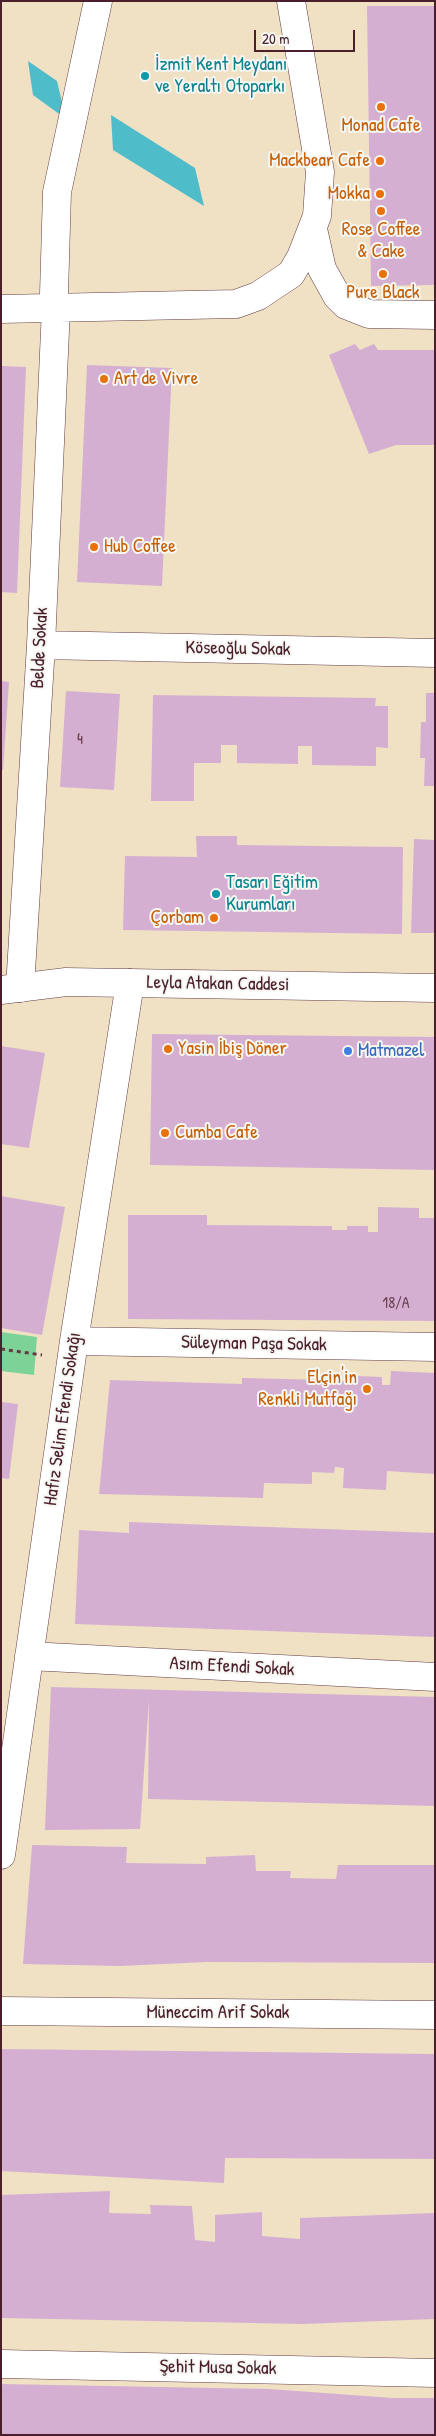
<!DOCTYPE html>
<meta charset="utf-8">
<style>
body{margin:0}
#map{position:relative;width:436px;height:2436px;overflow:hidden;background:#f0e1c5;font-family:"Patrick Hand",sans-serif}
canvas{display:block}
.frame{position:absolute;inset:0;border:2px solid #4a1f2b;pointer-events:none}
.scale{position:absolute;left:254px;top:30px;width:101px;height:22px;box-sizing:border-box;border:2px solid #4a1f2b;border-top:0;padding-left:6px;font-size:15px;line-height:18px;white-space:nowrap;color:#4a1f2b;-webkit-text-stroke:4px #f6f6f2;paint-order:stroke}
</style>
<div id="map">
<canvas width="436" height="2436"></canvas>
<div class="frame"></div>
<div class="scale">20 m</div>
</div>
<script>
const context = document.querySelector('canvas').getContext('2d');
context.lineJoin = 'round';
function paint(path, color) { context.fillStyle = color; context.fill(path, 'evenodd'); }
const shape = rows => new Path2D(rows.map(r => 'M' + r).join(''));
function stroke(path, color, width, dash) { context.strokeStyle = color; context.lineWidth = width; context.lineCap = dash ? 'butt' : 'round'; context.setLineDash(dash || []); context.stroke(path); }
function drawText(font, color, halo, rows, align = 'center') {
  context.font = font + ' "Patrick Hand",sans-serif'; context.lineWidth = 4; context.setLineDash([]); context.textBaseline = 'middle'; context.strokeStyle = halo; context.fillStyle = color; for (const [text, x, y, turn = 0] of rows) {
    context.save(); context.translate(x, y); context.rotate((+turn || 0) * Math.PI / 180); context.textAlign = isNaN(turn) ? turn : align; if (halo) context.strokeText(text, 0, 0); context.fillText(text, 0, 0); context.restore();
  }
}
paint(shape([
 [1,1332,37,1337,34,1375,1,1371]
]), '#7dd397');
paint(shape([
 [28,61,57,81,66,119,33,95],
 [111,115,195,168,204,206,113,150]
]), '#4fbcca');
paint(shape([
 [367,6,435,6,435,285,371,286],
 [355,344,360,350,374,344,378,350,435,350,435,445,396,445,369,454,329,355],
 [87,365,172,368,162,586,77,582],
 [1,366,26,367,17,593,1,592],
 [1,681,9,682,3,770,1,770],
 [66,691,120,694,114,790,60,787],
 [426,693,435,693,435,786,424,786,425,758,420,758,421,722,426,722],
 [153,695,376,698,375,706,388,706,388,748,376,747,376,766,312,765,312,746,298,746,298,764,237,763,237,745,221,745,221,763,194,763,194,801,151,801],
 [196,836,237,836,237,845,403,847,402,934,123,930,125,856,197,857],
 [414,839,435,840,435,933,411,933],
 [152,1034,435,1037,435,1170,150,1165],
 [1,1046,45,1053,29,1148,1,1144],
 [1,1196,65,1207,42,1335,1,1328],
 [378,1207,419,1208,419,1218,435,1218,435,1321,128,1319,128,1215,207,1215,207,1225,332,1226,332,1230,347,1230,347,1226,368,1226,368,1232,378,1232],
 [391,1371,435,1373,435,1474,387,1471,386,1490,343,1488,344,1468,335,1467,334,1473,312,1472,312,1484,264,1483,263,1498,99,1494,110,1380,242,1384,242,1378,328,1380,329,1376,339,1377,339,1381,356,1381,356,1376,382,1377,382,1385,390,1385],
 [1,1402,18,1404,9,1479,1,1478],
 [129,1522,435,1533,435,1637,75,1624,79,1530,129,1533],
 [51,1687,435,1697,435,1806,148,1799,149,1700,140,1829,45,1830],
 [32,1845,127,1847,126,1863,206,1864,206,1857,255,1855,256,1871,291,1871,290,1878,336,1879,338,1865,435,1865,435,1963,207,1962,120,1966,23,1964],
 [1,2049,435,2054,435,2159,225,2158,224,2183,1,2171],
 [110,2191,109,2213,151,2214,150,2205,192,2206,195,2240,215,2242,215,2215,262,2212,262,2236,300,2239,300,2218,435,2213,435,2319,302,2324,1,2318,1,2195],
 [1,2384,269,2389,393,2398,435,2398,435,2435,1,2435]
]), '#d5afd1');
const street = shape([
 [313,229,322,269,337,296,346,305,369,314,435,315],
 [1,309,236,304,258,296,291,274,301,257,317,216,320,172,291,1],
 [41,645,435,653],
 [20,988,41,645,56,308,54,294,57,192,98,1],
 [74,1341,435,1347],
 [29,1656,435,1677],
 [1,1855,74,1341,130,983],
 [1,2011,435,2015],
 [1,2364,435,2373]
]);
const primary = shape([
 [1,990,66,982,435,988]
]);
stroke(street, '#633c42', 29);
stroke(primary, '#633c42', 29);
stroke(shape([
 [1,1349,42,1355]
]), '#633c42', 3, [4, 4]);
stroke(street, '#fff', 28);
stroke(primary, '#fff', 28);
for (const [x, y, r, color] of [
 [145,76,5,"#0f9aa8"],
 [381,107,5,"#e8710a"],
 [380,161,5,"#e8710a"],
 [380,194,5,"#e8710a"],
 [381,211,5,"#e8710a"],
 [383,274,5,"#e8710a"],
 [104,379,5,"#e8710a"],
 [94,547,5,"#e8710a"],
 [216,894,5,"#0f9aa8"],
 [214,918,5,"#e8710a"],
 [168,1049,5,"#e8710a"],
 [348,1051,5,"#3f7fe0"],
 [165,1133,5,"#e8710a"],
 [367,1389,5,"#e8710a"]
]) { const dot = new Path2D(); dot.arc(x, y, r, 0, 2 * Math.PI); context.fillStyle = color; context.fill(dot); stroke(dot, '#f6f6f2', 2); }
drawText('16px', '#6d4354', null, [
 ["4",80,740],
 ["18/A",396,1304]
]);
drawText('19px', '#0d838f', '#f6f6f2', [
 ["İzmit Kent Meydanı",155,65],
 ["ve Yeraltı Otoparkı",155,87],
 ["Tasarı Eğitim",226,883],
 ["Kurumları",226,905]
], 'left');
drawText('19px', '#c56008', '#f6f6f2', [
 ["Monad Cafe",381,126,"center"],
 ["Mackbear Cafe",370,161],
 ["Mokka",370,194],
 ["Rose Coffee",381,230,"center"],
 ["& Cake",381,252,"center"],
 ["Pure Black",383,293,"center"],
 ["Art de Vivre",114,379,"left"],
 ["Hub Coffee",104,547,"left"],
 ["Çorbam",204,918],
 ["Yasin İbiş Döner",178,1049,"left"],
 ["Cumba Cafe",175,1133,"left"],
 ["Elçin'in",357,1378],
 ["Renkli Mutfağı",357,1400]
], 'right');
drawText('19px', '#4a1f2b', '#f6f6f2', [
 ["Belde Sokak",40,648,-87],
 ["Köseoğlu Sokak",238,649,1],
 ["Leyla Atakan Caddesi",218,984,1],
 ["Süleyman Paşa Sokak",254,1344,1],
 ["Hafız Selim Efendi Sokağı",63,1419,-82],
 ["Asım Efendi Sokak",232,1667,3],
 ["Müneccim Arif Sokak",218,2013],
 ["Şehit Musa Sokak",218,2368,1]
]);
drawText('19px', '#366cbe', '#f6f6f2', [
 ["Matmazel",358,1051]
], 'left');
</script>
